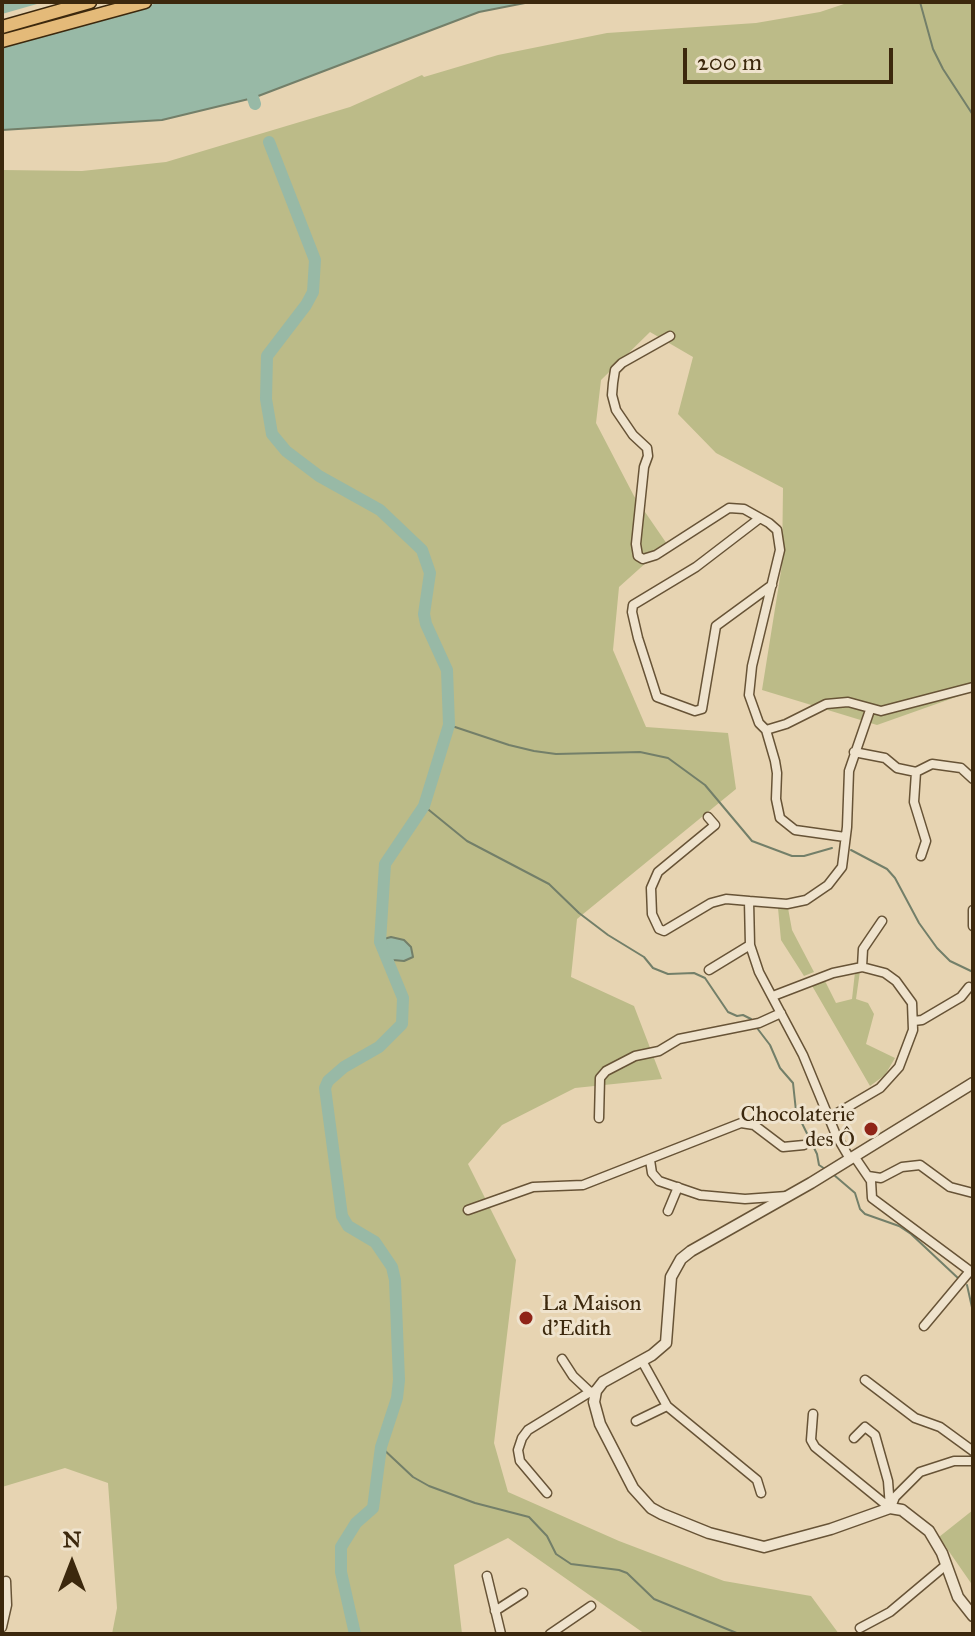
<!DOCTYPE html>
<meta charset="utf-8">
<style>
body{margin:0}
#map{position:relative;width:975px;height:1636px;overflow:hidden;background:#e7d4b2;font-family:"IM FELL Great Primer",serif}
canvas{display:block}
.frame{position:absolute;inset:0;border:4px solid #3c280d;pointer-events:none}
.north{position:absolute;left:32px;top:1524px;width:80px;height:80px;-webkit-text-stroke:6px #efe3cd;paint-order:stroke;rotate:0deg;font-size:22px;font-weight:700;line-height:32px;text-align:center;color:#3c280d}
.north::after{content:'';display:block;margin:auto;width:28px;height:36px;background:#3c280d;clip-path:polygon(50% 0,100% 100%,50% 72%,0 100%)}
.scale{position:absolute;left:683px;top:48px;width:210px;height:36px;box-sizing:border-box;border:4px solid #3c280d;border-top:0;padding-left:10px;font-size:24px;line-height:28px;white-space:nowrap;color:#3c280d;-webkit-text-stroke:6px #efe3cd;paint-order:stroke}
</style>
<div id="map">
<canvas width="975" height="1636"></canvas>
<div class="frame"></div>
<div class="north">N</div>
<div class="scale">200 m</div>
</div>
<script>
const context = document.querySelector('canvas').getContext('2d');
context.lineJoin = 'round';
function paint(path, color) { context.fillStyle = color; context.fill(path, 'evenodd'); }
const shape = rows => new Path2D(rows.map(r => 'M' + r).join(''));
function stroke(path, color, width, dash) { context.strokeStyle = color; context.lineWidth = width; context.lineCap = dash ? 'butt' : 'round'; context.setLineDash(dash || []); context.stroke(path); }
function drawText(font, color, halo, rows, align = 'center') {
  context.font = font + ' "IM FELL Great Primer",serif'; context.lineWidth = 6; context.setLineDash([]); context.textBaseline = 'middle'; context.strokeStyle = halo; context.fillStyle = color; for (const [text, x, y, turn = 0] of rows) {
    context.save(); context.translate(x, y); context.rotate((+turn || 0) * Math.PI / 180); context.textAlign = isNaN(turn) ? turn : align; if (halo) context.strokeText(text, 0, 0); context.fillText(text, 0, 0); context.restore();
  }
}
paint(shape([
 [850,2,973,2,973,691,877,725,762,690,782,565,783,488,716,453,678,414,693,357,650,332,601,380,596,423,634,496,667,544,619,587,613,650,646,727,728,733,736,789,577,919,571,977,634,1006,662,1079,575,1088,502,1125,468,1164,516,1260,494,1443,508,1492,619,1541,724,1581,811,1596,839,1634,645,1634,508,1538,454,1565,462,1634,112,1634,117,1608,108,1483,65,1468,2,1487,2,170,82,171,166,162,350,107,422,75,424,77,498,55,607,33,756,23,820,12],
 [778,908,788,908,792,930,814,972,804,976,781,940],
 [860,971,856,999,868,1003,874,1014,866,1044,895,1058,885,1075,870,1086,811,984,824,979,836,1003,852,999,855,972],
 [973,1510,973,1586,939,1537]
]), '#bcbb88');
const water = shape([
 [2,2,530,2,479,12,253,98,162,120,2,130,2,2],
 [391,937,404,940,411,947,413,957,404,961,393,960,379,951,376,941,391,937]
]);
paint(water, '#98b9a6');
stroke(water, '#737f69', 2);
paint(shape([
 [44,2,161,2,2,47,2,14]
]), '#e7d4b2');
stroke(shape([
 [920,2,933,49,943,69,973,115],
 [449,725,509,745,534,751,556,754,640,752,668,758,705,785,752,841,792,856,804,856,832,848],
 [424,806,467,841,549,884,579,913,608,935,644,957,653,968,668,974,694,973,705,978,728,1012,737,1016,743,1015,751,1019],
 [851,850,887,869,895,878,919,923,937,948,950,961,973,972],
 [757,1028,770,1045,780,1068,793,1083,796,1111,817,1154,819,1165,825,1169],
 [834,1175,855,1193,860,1209,865,1214,899,1226,911,1234,959,1279],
 [967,1285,973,1312],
 [381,1447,413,1477,429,1486,475,1503,529,1517,547,1536,556,1554,571,1564,619,1570,627,1573,654,1599,739,1634]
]), '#737f69', 2);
stroke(shape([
 [253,98,255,104],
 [269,142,315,260,313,292,306,305,267,356,266,399,272,434,286,451,319,476,380,510,422,550,430,573,424,614,426,624,447,670,449,725,424,806,385,864,380,942,403,998,402,1024,379,1047,344,1067,328,1081,325,1088,342,1216,348,1226,375,1242,392,1267,395,1280,399,1380,397,1398,381,1447,373,1508,356,1523,341,1547,341,1572,355,1634]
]), '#98b9a6', 12);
const minor = shape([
 [670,336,622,363,615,370,613,383,612,395,616,410,633,435,647,448,648,456,644,467,636,544,638,556,643,559,656,555,729,508,744,509,769,523,777,530,780,550,752,666,749,695,759,723,766,730,775,761,777,773,776,799,780,818,795,830,845,837],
 [760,518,696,567,633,605,632,612,638,638,657,697,695,711,702,709,716,626,772,585],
 [766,730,786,724,826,704,848,702,881,711,973,687],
 [854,752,885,758,897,768,916,772,932,764,961,768,973,779],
 [916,772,914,802,926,841,921,856],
 [708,817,715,825,658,872,651,888,652,914,659,929,664,931,711,903,726,899,749,901],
 [973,910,973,926],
 [862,967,863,949,882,921],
 [709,970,750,945],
 [773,996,833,973,862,967,885,973,896,981,912,1003,913,1030,899,1067,880,1088,829,1118],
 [914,1021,922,1020,961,997,969,987],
 [599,1118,600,1078,606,1071,635,1056,659,1051,679,1039,759,1023,781,1013],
 [854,1156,871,1181,872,1198,970,1271,924,1326],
 [850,1159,836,1135,803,1055,759,972,750,945,749,901,787,904,806,900,828,885,842,867,847,827,849,771,870,710],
 [650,1160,652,1173,659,1181,700,1195,745,1199,787,1196],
 [868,1176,881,1178,902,1167,920,1165,950,1187,973,1193],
 [468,1210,533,1187,583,1185,741,1123,754,1125,783,1147,804,1145],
 [668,1211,678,1187],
 [562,1359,573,1376,590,1392],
 [642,1361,667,1406,757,1480,761,1493],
 [865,1380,915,1418,940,1427,973,1451],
 [813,1414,811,1440,815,1447,890,1508],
 [636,1421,667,1406],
 [854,1438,865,1427,875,1435,888,1481,890,1508],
 [547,1493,520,1461,518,1450,522,1438,528,1430,590,1392,596,1391],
 [891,1507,895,1497,920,1472,954,1461,973,1461],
 [487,1576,501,1634],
 [495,1611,523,1593],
 [2,1627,7,1605,6,1581],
 [860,1628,890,1612,946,1565],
 [550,1634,591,1606]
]);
const tertiary = shape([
 [973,1083,811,1183,691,1251,681,1259,671,1277,666,1343,652,1355,603,1382,596,1391,594,1402,600,1424,633,1488,651,1508,662,1514,709,1533,764,1547,831,1529,890,1508,902,1510,929,1531,942,1553,958,1597,973,1616]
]);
const primary = shape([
 [2,27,90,2],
 [2,41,145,2]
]);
stroke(minor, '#675336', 11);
stroke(tertiary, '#675336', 13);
stroke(primary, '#3c280d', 15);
stroke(minor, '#efe3cd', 8);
stroke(tertiary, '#efe3cd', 10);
stroke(primary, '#e4ba79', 12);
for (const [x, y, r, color] of [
 [871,1129,8,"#8f2418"],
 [526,1318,8,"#8f2418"]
]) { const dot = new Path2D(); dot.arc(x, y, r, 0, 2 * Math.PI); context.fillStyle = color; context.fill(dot); stroke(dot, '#efe3cd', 3); }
drawText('22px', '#3c280d', '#efe3cd', [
 ["Chocolaterie",855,1116],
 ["des Ô",855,1141],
 ["La Maison",542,1305,"left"],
 ["d'Edith",542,1330,"left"]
], 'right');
</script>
